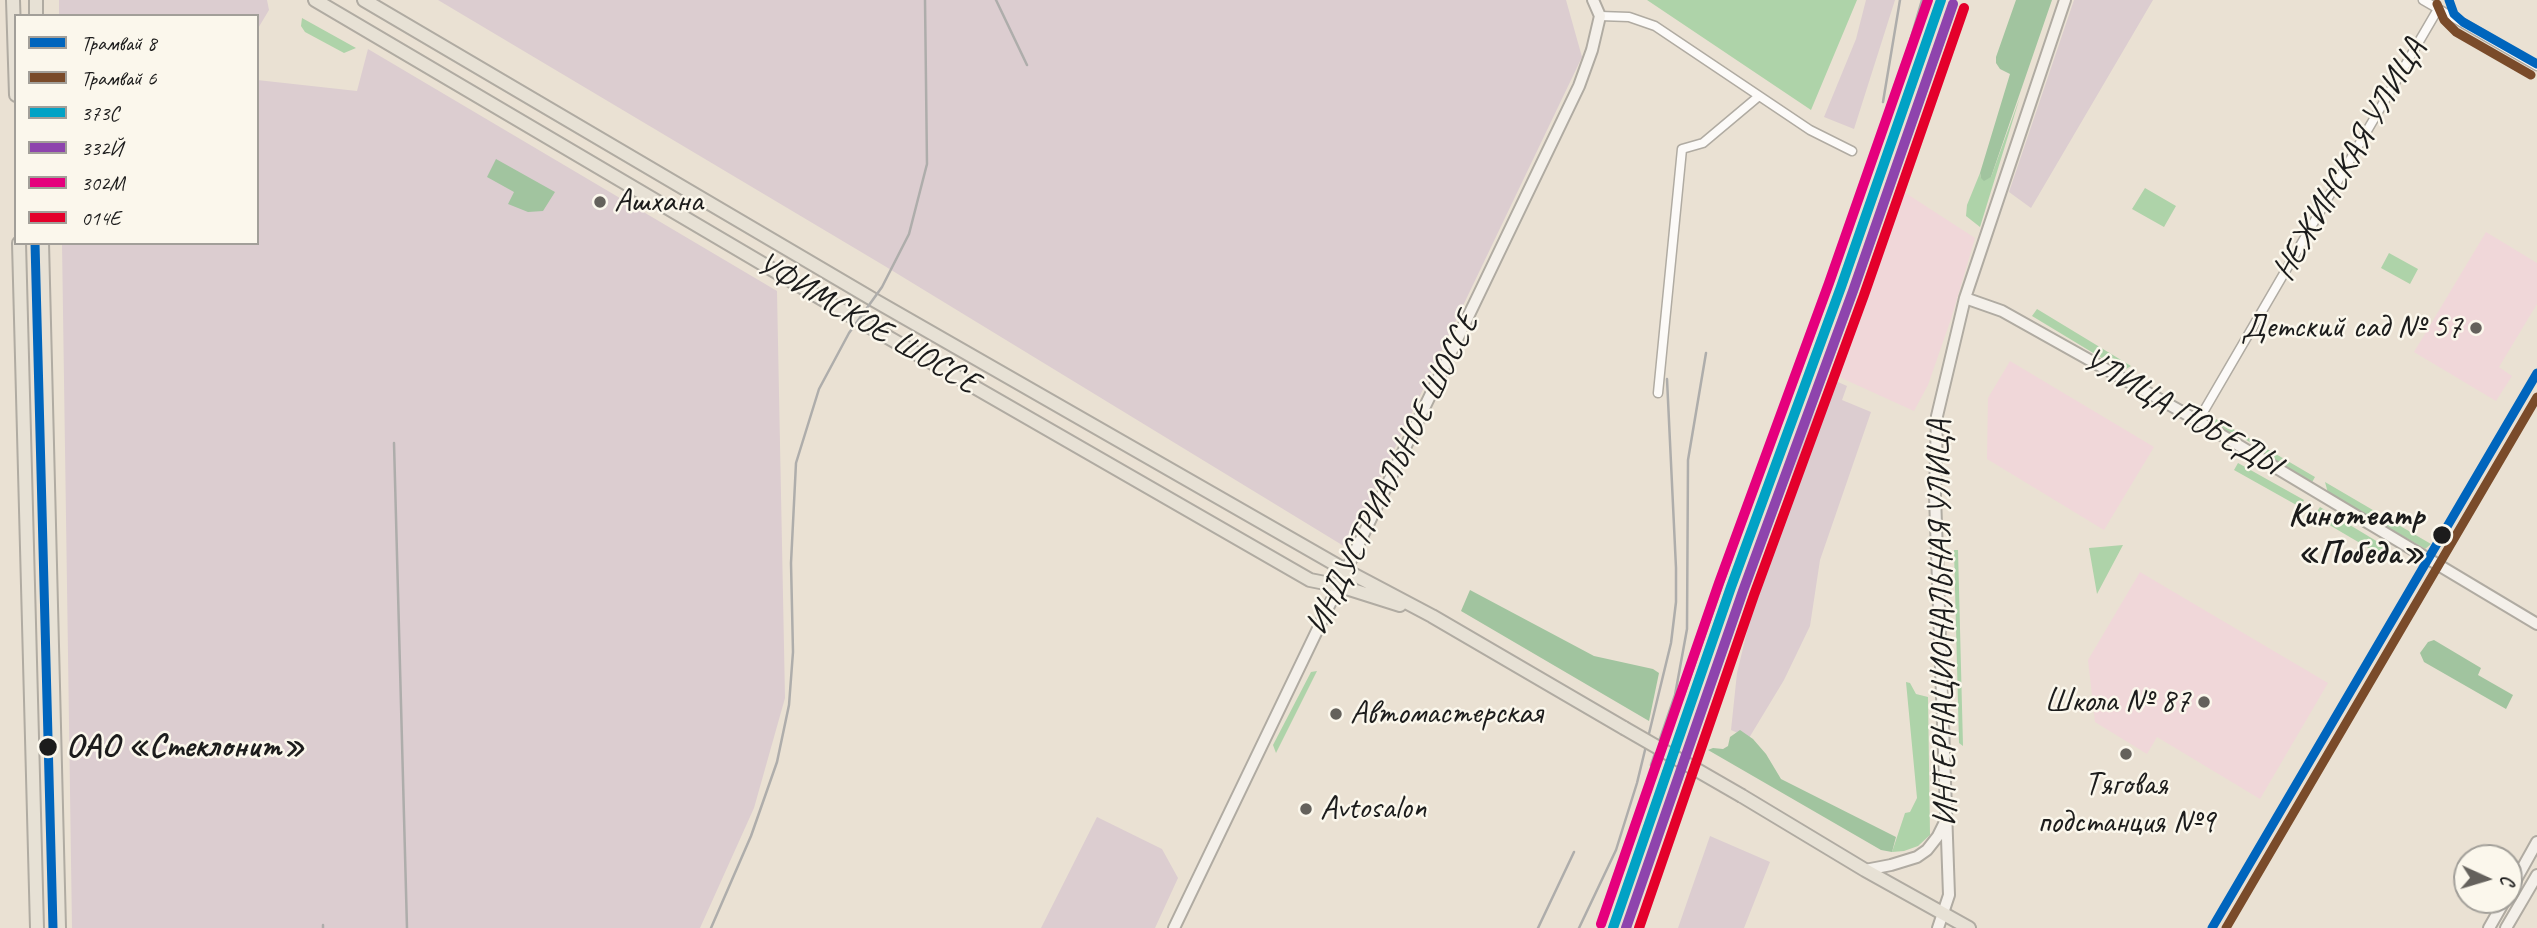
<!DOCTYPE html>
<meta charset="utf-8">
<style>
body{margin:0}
#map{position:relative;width:2537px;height:928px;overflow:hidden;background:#eae1d3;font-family:Caveat,sans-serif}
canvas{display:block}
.legend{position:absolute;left:14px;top:14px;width:245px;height:231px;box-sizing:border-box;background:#fbf7ec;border:2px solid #a29f99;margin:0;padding:9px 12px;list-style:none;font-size:21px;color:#1c1c1c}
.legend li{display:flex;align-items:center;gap:14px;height:35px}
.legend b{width:35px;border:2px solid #a29f99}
.north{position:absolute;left:2453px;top:844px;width:70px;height:70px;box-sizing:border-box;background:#fbf7ec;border:2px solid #a29f99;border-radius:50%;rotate:94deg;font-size:19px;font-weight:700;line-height:28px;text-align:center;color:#1c1c1c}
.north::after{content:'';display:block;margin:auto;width:24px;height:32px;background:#64615c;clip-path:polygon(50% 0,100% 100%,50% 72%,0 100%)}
</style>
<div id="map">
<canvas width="2537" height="928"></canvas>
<ul class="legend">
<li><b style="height:9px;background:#0065bd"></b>Трамвай 8</li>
<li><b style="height:9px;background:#7a4b2a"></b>Трамвай 6</li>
<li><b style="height:9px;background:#01a2c5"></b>373C</li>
<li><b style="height:9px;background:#8e44ad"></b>332Й</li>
<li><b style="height:9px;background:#e5007d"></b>302М</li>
<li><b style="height:9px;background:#e4002b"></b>014Е</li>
</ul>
<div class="north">С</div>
</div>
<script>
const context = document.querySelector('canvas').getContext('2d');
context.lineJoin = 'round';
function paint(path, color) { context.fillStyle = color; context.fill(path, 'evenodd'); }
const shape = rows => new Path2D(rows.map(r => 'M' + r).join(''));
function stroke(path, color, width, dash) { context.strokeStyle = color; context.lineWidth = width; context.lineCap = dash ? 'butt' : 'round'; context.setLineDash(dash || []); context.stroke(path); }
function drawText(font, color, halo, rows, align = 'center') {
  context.font = font + ' Caveat,sans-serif'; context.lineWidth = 5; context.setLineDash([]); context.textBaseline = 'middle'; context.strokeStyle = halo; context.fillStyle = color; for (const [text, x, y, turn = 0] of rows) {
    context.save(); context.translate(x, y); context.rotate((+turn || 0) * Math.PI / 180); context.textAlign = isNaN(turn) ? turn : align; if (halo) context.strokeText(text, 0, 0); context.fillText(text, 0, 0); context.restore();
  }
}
paint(shape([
 [1904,192,1975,238,1951,319,1928,385,1914,411,1837,376],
 [2486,232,2537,263,2537,304,2499,367,2512,376,2496,401,2414,352],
 [2010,361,2154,447,2104,530,1987,459,1988,398],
 [2140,572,2328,683,2260,799,2157,737,2147,754,2095,722,2088,660]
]), '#f0d7d9');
paint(shape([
 [59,0,267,0,269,10,257,30,257,16,59,16],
 [438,0,1566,0,1582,57,1347,548,883,265],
 [1866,0,1895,0,1854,129,1824,117,1856,39],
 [2074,0,2153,0,2031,208,2009,192],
 [368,49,777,291,785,698,754,808,700,928,72,928,62,243,257,243,257,80,357,91],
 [1831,379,1847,386,1842,400,1871,412,1820,560,1810,626,1784,680,1749,738,1731,730,1737,673,1756,594,1804,435],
 [1097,817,1162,849,1178,878,1155,928,1041,928],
 [1710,836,1770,862,1744,928,1678,928]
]), '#dccdd0');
paint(shape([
 [1647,0,1857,0,1811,110],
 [302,18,356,48,344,53,305,32,301,26],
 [2020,97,1980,227,1966,216,1967,205,1980,173,1981,178,1991,177],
 [2145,188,2176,206,2164,227,2132,209],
 [2389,253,2418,269,2410,284,2381,268],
 [2037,309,2131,366,2123,371,2032,316],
 [2216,419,2315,477,2311,484,2264,456,2262,449,2232,432,2224,433,2212,426],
 [2238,463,2304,500,2300,507,2234,470],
 [2325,482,2431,544,2425,549,2422,547,2328,493],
 [2320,507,2383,545,2384,551,2397,558,2394,563,2314,516],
 [2123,545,2097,594,2089,548],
 [1954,550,1958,550,1963,746,1959,743],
 [1317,671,1276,753,1273,745,1311,672],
 [1906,682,1910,683,1916,694,1928,697,1930,835,1918,846,1904,851,1892,852,1905,813,1910,812,1917,798]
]), '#aed3a9');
paint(shape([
 [2016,0,2052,0,1991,177,1984,181,1981,178,1980,173,2010,74,2000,69,1996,63,1996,57],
 [496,159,555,192,543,211,528,212,508,204,514,192,487,177],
 [1470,590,1594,656,1653,669,1659,673,1649,721,1461,611],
 [2434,640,2481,668,2478,675,2513,695,2506,709,2424,662,2420,653,2428,642],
 [1740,730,1753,739,1766,754,1781,779,1896,837,1892,852,1881,850,1708,750,1713,748,1723,749,1728,746,1730,737]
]), '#a1c49f');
const street = shape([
 [2423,0,2537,66],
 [1600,16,1629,17,1655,26,1810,130,1852,151],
 [1658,393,1682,149,1703,143,1759,96],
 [2198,421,2438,9]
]);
const secondary = shape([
 [1965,298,2002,311,2193,418,2537,624],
 [1865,870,1891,865,1917,857,1927,850,1938,836,1944,824],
 [2509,892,2537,842],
 [1174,928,1579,86,1592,50,1600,16,1593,0],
 [1938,928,1949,895,1935,496,1937,416,1965,298,2065,0],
 [2489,928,2505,900],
 [2506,928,2537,875]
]);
const primary = shape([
 [13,0,16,95],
 [36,0,36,16],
 [315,0,858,320,1310,580,1340,586,1400,605],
 [364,0,874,300,1347,571,1432,616,1624,728],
 [19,243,37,928],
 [42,243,59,928],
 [1742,796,1865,870,1969,928]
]);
stroke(street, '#b0aba2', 11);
stroke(secondary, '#b0aba2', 14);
stroke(primary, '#b0aba2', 16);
stroke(street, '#fcfaf8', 8);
stroke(secondary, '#f4f0ea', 10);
stroke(primary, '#e7e1d5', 12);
stroke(shape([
 [996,0,1027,65],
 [1883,102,1900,0],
 [394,443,407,928],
 [1684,695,1900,75,1922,0],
 [1651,765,1675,695,1687,629,1688,460,1706,353],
 [323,925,323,928],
 [711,928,751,836,777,762,789,705,793,652,791,563,796,463,819,389,849,333,882,287,909,234,927,164,925,0],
 [1538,928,1574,852],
 [1579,928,1616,850,1637,783,1671,643,1676,602,1676,568,1667,379]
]), '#aeadab', 2.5);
const primaryBridge = shape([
 [1624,728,1742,796]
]);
stroke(primaryBridge, '#b0aba2', 16, []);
stroke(primaryBridge, '#e7e1d5', 12);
stroke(shape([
 [1613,928,1731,587,1841,287,1941,0]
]), '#01a2c5', 10);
stroke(shape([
 [1626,928,1743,591,1853,291,1953,4]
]), '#8e44ad', 10);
stroke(shape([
 [1601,924,1719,583,1829,283,1928,0]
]), '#e5007d', 10);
stroke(shape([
 [1639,928,1754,595,1864,295,1964,8]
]), '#e4002b', 10);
stroke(shape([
 [2449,0,2454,14,2463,22,2537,64],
 [35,243,53,928],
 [2212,928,2537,373]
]), '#0065bd', 9);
stroke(shape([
 [2437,4,2444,20,2456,32,2531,75],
 [2226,928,2537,397]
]), '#7a4b2a', 9);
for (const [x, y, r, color] of [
 [600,202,7,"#64615c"],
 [2476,328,7,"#64615c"],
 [2442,535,10,"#1c1c1c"],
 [2204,702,7,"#64615c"],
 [1336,714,7,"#64615c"],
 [48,747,10,"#1c1c1c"],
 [2126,754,7,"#64615c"],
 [1306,809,7,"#64615c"]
]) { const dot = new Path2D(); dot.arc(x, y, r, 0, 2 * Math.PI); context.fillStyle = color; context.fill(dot); stroke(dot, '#fbf7ec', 2.5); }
drawText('33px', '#1c1c1c', '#fbf7ec', [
 ["НЕЖИНСКАЯ УЛИЦА",2350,160,-60],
 ["УФИМСКОЕ ШОССЕ",867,324,30],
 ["УЛИЦА ПОБЕДЫ",2181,413,30],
 ["ИНДУСТРИАЛЬНОЕ ШОССЕ",1393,474,-64],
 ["ИНТЕРНАЦИОНАЛЬНАЯ УЛИЦА",1943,623,-91]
]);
drawText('33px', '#1c1c1c', '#fbf7ec', [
 ["Ашхана",614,202],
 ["Детский сад № 57",2462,328,"right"],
 ["Школа № 87",2190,702,"right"],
 ["Автомастерская",1350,714],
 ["Тяговая",2126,785,"center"],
 ["подстанция №9",2126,823,"center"],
 ["Avtosalon",1320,809]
], 'left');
drawText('bold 33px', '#1c1c1c', '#fbf7ec', [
 ["Кинотеатр",2424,516],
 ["«Победа»",2424,554],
 ["ОАО «Стеклонит»",66,747,"left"]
], 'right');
</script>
